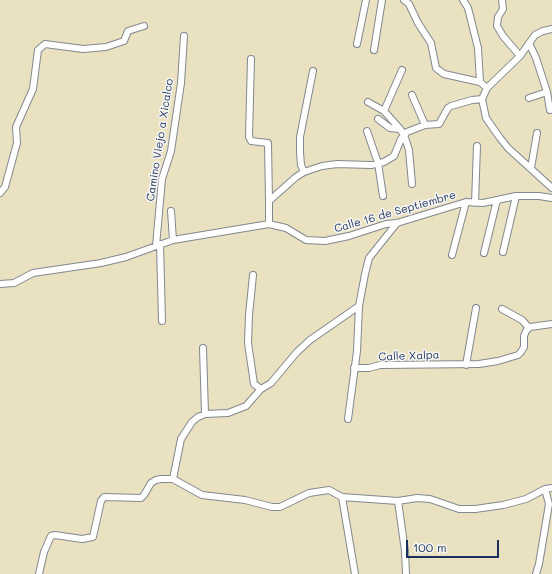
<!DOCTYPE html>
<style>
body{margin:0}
#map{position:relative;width:552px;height:574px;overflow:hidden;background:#eae1c0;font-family:Mali,sans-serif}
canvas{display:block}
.scale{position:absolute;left:406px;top:540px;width:93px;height:18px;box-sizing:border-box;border:2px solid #1b2f5e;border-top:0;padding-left:5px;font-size:12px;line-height:14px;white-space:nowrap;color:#1b2f5e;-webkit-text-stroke:3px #f6f6f2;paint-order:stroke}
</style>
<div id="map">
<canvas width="552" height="574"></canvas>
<div class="scale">100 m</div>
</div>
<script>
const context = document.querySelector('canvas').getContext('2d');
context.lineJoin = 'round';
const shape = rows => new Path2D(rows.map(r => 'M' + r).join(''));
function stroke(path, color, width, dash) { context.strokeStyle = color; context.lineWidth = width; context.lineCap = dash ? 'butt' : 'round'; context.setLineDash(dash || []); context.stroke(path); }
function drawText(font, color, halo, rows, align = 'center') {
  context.font = font + ' Mali,sans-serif'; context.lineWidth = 3; context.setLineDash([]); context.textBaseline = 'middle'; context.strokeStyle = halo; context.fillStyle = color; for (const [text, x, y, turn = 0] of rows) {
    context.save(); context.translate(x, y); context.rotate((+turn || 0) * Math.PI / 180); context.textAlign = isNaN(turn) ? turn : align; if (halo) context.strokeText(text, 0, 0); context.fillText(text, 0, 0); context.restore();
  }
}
const street = shape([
 [404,0,409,4,418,23,431,43,436,68,444,74,480,82,487,88],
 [463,0,468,8,478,48,480,82],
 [502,0,503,9,498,17,497,26,503,36,520,56],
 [552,29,543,31,535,35,520,56,487,88,482,99,486,118,500,138,508,148,552,188],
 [529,43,536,58,547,92,529,98],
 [357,44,366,0],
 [374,50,382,0],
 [251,59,249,137,251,141,268,143,269,201],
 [547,92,550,110],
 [412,95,425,125],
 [368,102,384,111,402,70],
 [384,111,400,129],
 [378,119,390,128,400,129,404,135,409,150,412,184],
 [367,131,378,163,383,196],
 [531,168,537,133],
 [304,172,301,165,300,152,300,137,313,71],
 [0,193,5,187,17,143,16,127,33,89,38,50,45,44,83,49,106,47,124,41,128,31,144,26],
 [475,203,477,146],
 [171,211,173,240],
 [269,224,269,201,296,177,304,172,322,166,337,164,371,165,384,162,394,156,401,139,407,132,425,125,439,124,448,108,451,106,472,100,482,99],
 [160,244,162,321],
 [156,246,162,179,171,151,181,83,184,36],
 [503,252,516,196],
 [484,253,497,200],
 [452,255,466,202],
 [253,275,249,315,248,343,254,384,261,389],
 [0,284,14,283,33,273,101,263,126,257,173,240,269,224,286,228,306,240,325,241,349,236,386,224,397,223,466,202,483,203,516,196,539,196,552,198],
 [502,309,522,320,529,328],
 [203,348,205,414],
 [466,365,476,308],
 [354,368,369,368,380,365,479,364,498,361,518,355,521,352,524,347,524,336,526,331,530,327,552,324],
 [348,419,357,351,359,306,365,274,369,258,397,223],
 [173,479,181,439,192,422,198,417,205,414,228,413,246,406,261,389,271,383,297,352,310,340,359,306],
 [342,497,355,574],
 [398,501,405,551,406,574],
 [39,574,44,552,51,536,55,535,82,539,93,537,101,501,104,497,141,498,144,495,151,483,156,480,161,479,173,479,202,495,245,500,272,507,280,507,309,493,329,490,342,497,398,501,417,498,430,499,459,509,475,509,503,505,526,499,545,489,552,488],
 [536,574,539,564,549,504,545,489]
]);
stroke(street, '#82888f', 8);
stroke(street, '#fff', 6);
drawText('11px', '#1b2f5e', '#f6f6f2', [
 ["Camino Viejo a Xicalco",160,140,-81],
 ["Calle 16 de Septiembre",395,212,-16],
 ["Calle Xalpa",409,356,-2]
]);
</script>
